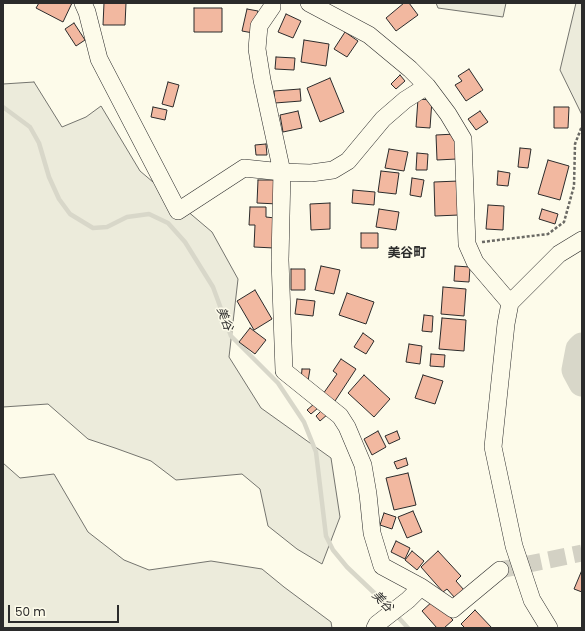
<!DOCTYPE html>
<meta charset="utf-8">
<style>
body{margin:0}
#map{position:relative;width:585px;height:631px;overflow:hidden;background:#fdfbea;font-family:Poppins,sans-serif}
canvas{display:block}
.frame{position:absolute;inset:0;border:4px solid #2b2b2b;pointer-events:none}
.scale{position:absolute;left:8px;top:605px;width:111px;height:18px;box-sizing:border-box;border:2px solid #2b2b2b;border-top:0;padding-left:5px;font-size:12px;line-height:14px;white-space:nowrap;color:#2b2b2b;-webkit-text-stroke:3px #fdfbea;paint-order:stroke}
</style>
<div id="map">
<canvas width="585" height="631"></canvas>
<div class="frame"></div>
<div class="scale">50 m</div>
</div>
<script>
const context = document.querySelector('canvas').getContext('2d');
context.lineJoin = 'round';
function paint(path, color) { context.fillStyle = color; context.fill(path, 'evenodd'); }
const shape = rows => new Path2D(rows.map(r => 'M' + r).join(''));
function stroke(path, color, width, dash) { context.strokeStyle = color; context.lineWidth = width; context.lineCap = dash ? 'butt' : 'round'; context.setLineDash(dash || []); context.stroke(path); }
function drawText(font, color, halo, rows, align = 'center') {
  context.font = font + ' Poppins,"Noto Sans JP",sans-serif'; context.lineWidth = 3; context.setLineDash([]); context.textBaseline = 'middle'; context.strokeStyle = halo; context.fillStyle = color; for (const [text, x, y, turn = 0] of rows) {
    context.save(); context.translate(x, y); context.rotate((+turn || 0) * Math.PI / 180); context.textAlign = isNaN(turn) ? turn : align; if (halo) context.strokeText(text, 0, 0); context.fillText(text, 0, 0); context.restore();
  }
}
const green = shape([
 [436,3,506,3,503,17,438,8,436,3],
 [576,3,582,3,582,115,560,70,576,3],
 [34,82,62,127,86,117,101,106,140,171,212,232,238,279,229,357,261,408,331,458,340,517,322,564,297,549,268,526,260,489,242,474,176,480,151,461,115,448,88,439,48,404,3,407,3,84,34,82],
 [3,463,20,478,54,474,88,532,124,560,149,570,211,561,262,569,284,587,331,622,332,628,3,628,3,463]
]);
paint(green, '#ecebdb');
stroke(green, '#74746e', 1);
stroke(shape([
 [3,107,30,127,39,143,49,177,59,199,70,214,93,228,107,227,127,217,149,214,168,223,185,242,213,287,231,336,278,383,304,422,316,452,326,536,333,550,347,567,388,606,408,628]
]), '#d8d7c9', 4.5);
stroke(shape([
 [582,346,579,349,575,370,582,383]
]), '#d8d7c9', 27);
const building = shape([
 [39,3,72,3,63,22,36,8,39,3],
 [104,3,126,3,125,25,103,25,104,3],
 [404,3,409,3,418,15,396,31,386,18,404,3],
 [194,8,222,8,222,32,194,32,194,8],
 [247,9,258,11,253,33,242,31,247,9],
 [286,14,301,21,293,38,278,32,286,14],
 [74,23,85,40,76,46,65,29,74,23],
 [345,32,358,41,347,57,334,49,345,32],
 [304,40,329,44,326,66,301,62,304,40],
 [276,57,295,58,294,70,275,69,276,57],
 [469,69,483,90,466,101,455,85,462,81,458,76,469,69],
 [400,75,405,81,396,89,391,84,400,75],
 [330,78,344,112,320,122,307,88,330,78],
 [168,82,179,85,173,107,162,104,168,82],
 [300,89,301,101,275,103,274,91,300,89],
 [418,99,432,100,430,128,416,127,418,99],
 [153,107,167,110,165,120,151,117,153,107],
 [554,107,569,107,568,128,554,128,554,107],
 [298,111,302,128,283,132,280,115,298,111],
 [480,111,488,122,476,130,468,119,480,111],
 [456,134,457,159,437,160,436,135,456,134],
 [266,144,267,155,256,155,255,145,266,144],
 [520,148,531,149,528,168,518,167,520,148],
 [389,149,408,152,404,171,385,168,389,149],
 [417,153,428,154,427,170,416,170,417,153],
 [548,160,569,166,560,200,538,194,548,160],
 [381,171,399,173,396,194,378,192,381,171],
 [498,171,510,173,508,186,497,185,498,171],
 [412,178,424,180,421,197,410,195,412,178],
 [258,180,279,180,278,204,257,203,258,180],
 [459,181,459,215,435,216,434,182,459,181],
 [353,190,375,192,374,205,352,203,353,190],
 [330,203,330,229,311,230,310,204,330,203],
 [488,205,504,206,503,230,486,229,488,205],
 [250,207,266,207,266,217,275,218,274,248,254,247,255,225,249,225,250,207],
 [379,209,399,212,396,230,376,227,379,209],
 [542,209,558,214,555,224,539,219,542,209],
 [361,233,378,233,378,248,361,248,361,233],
 [321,266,340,270,334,294,315,290,321,266],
 [455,266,470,267,469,282,454,281,455,266],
 [291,269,305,269,305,290,291,290,291,269],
 [443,287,466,289,464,316,441,314,443,287],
 [255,290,272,319,254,330,237,301,255,290],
 [347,293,374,302,366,324,339,315,347,293],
 [297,299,315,301,313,316,295,314,297,299],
 [424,315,433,316,432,332,422,331,424,315],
 [442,318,466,320,464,351,439,349,442,318],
 [250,328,266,340,255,354,239,342,250,328],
 [363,333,374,341,366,354,354,347,363,333],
 [409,344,422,346,420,364,406,362,409,344],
 [431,354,445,355,444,367,430,366,431,354],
 [341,359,356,369,335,401,323,394,337,374,333,371,341,359],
 [302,369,310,369,308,381,301,380,302,369],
 [364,375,390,399,374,417,348,393,364,375],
 [423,375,443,381,435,404,415,398,423,375],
 [314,404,318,408,311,414,307,410,314,404],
 [323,409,328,414,320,421,316,416,323,409],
 [378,431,386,447,372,455,364,439,378,431],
 [397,431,400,439,389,444,385,436,397,431],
 [406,458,408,465,397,469,394,462,406,458],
 [408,473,416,505,394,510,386,478,408,473],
 [413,511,422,532,407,538,398,517,413,511],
 [384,513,396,517,392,529,380,525,384,513],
 [396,541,410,548,405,559,391,552,396,541],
 [412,551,424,561,417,570,405,560,412,551],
 [438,551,461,576,456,581,464,590,455,598,447,589,443,592,421,567,438,551],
 [582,570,582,592,574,589,582,570],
 [434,600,453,620,444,628,437,628,422,611,434,600],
 [475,610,492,628,465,628,461,624,475,610]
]);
paint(building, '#f2b8a0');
stroke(building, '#2b2b2b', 1);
stroke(shape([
 [500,570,582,553]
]), '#d3d1c4', 17, [17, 8]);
const minor = shape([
 [83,3,87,12,99,59,178,211,244,168,282,172,311,173,333,170,348,161,383,119,405,100,427,86,448,114,463,139,467,244,475,262,510,303],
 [272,3,272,7,259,26,257,49,262,80,282,172,280,260,284,371,340,416,347,427,363,465,368,494,372,533,382,566,421,587,453,609,500,570],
 [309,3,369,35,410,69,427,86],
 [375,628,377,624,408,600,421,587],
 [549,628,532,600,514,546,493,447,506,324,510,303,559,254,582,240]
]);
stroke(minor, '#2b2b2b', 18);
stroke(shape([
 [482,242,548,234,564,222,574,186,575,144,582,126]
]), '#6a6964', 2.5, [3, 2]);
stroke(minor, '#fdfbea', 17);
drawText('italic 12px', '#2b2b2b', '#fdfbea', [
 ["美谷",224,319,70],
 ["美谷",382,602,46]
]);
drawText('bold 13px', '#2b2b2b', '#fdfbea', [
 ["美谷町",407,254]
]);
</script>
